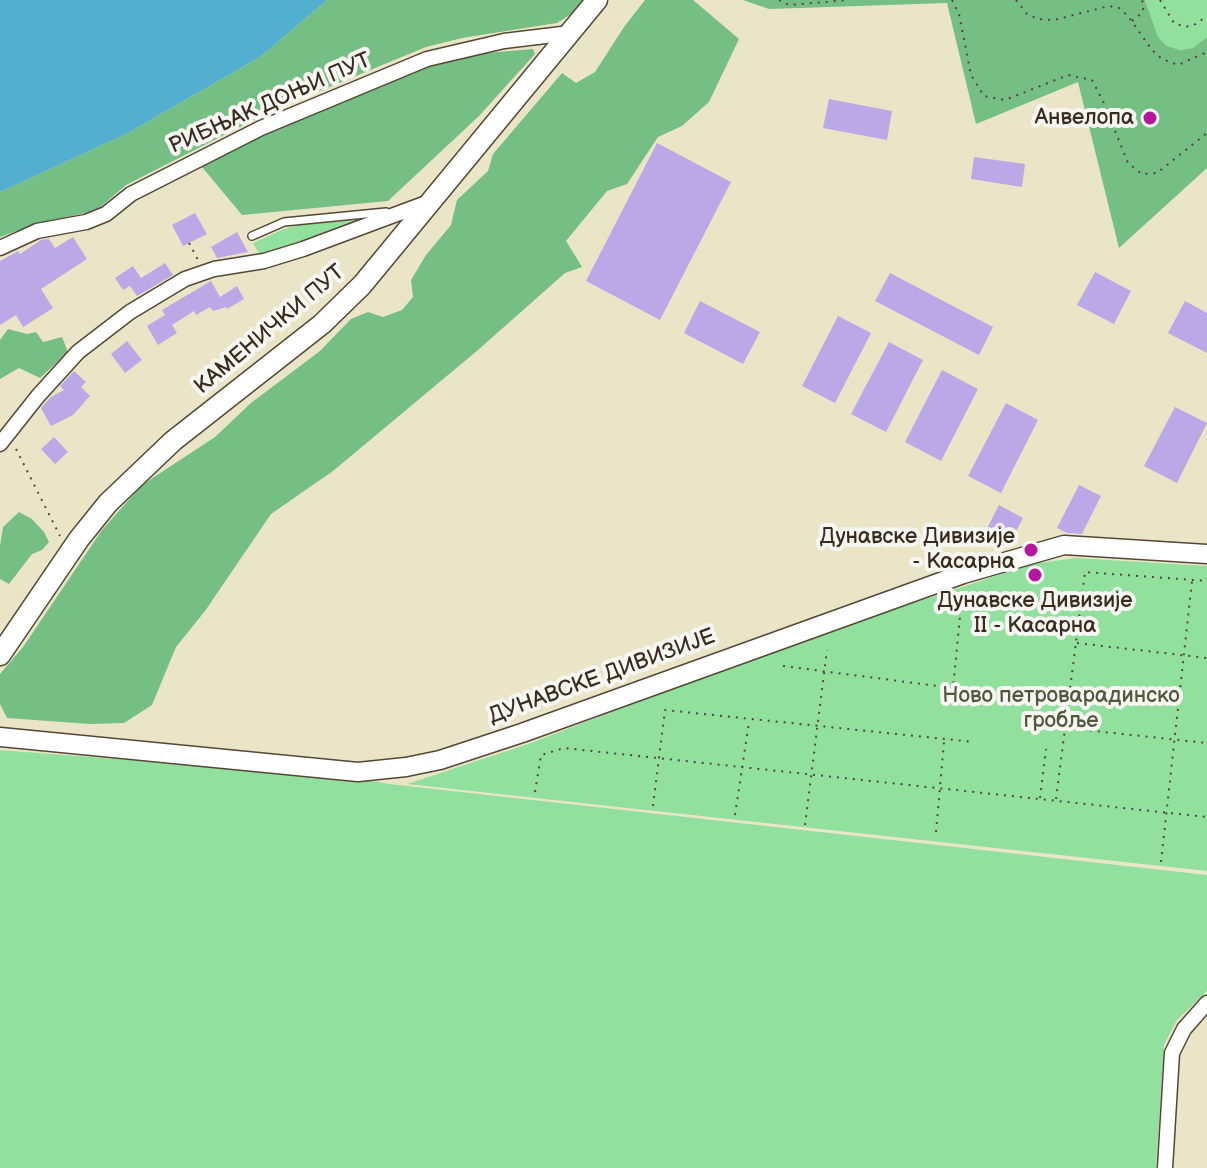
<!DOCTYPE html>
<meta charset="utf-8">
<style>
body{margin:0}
canvas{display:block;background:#ebe5c7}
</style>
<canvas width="1207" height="1168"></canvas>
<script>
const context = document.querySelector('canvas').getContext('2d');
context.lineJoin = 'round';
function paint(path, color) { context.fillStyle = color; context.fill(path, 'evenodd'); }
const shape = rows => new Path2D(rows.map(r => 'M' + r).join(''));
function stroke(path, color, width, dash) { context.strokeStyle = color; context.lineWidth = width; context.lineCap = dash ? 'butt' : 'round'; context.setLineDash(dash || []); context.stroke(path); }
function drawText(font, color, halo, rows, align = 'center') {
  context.font = font + ' "Balsamiq Sans",sans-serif'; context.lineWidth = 8; context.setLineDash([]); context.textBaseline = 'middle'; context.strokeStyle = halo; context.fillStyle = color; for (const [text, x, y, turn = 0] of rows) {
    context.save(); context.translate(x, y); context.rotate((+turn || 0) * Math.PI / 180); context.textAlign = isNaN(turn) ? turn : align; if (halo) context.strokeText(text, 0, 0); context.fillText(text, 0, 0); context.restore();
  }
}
paint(shape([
 [1145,0,1207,0,1207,37,1193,48,1180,50,1167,46,1158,37],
 [369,219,261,257,253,243,284,229,300,225],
 [1076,558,1207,566,1207,871,407,784,528,744,795,642,1032,564],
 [0,750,350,777,389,784,1207,875,1207,991,1177,1020,1164,1045,1156,1168,0,1168]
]), '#92e09d');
paint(shape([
 [327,0,583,0,573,13,557,23,462,38,426,47,271,111,126,185,97,210,34,225,0,237,0,192,126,134,260,57],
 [645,0,693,0,739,39,709,102,682,126,658,137,627,184,607,191,566,241,582,267,565,273,478,350,333,471,271,514,205,611,176,647,152,705,124,723,90,724,7,718,0,704,0,674,23,647,102,530,142,485,215,437,251,403,320,351,351,319,368,312,383,317,402,310,413,297,411,280,426,255,451,225,457,200,488,171,493,154,562,73,576,83,595,72,624,27],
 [743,0,1145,0,1158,37,1167,46,1180,50,1193,48,1207,37,1207,168,1119,248,1078,82,976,124,947,3,769,9],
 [533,49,535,54,479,116,388,201,242,215,197,161,435,64,474,54],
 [8,329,27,334,36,332,43,342,62,337,68,352,40,378,19,368,0,379,0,340],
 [19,512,32,519,44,532,49,542,42,550,32,554,9,584,0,579,0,546,3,527]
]), '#75be84');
paint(shape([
 [0,0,327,0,260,57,126,134,0,192]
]), '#52afd0');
paint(shape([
 [829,99,892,111,887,140,823,128],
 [657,143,731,182,660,320,586,281],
 [974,157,1025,164,1022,187,971,179],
 [195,213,207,234,183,246,172,225],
 [237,232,248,252,217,258,211,247],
 [73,237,87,259,41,289,53,308,23,327,16,315,0,325,0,261,18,251,20,254,41,240,49,239,55,248],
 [165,263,173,275,137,296,130,286,123,290,115,278,133,266,141,278],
 [1095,272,1131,291,1114,324,1077,305],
 [890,273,993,327,979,355,875,301],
 [211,281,220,297,237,286,244,299,227,309,226,307,213,311,210,307,196,315,194,311,172,325,177,333,158,345,147,326,165,315,162,310],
 [700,301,760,332,743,364,684,333],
 [1185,301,1207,313,1207,353,1168,333],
 [838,316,871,333,835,403,802,386],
 [127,341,142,360,125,373,111,354],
 [889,342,923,360,886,432,851,414],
 [942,370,978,389,941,461,905,442],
 [74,371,86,382,81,387,90,396,73,415,51,426,41,408,51,397,64,390,60,386],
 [1006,403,1038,420,1001,493,968,476],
 [1175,407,1207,423,1177,483,1144,466],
 [54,437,68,452,55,464,41,449],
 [1079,485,1101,496,1082,534,1067,533,1057,528],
 [999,505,1023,518,1008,546,984,534]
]), '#baa8e7');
const service = shape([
 [252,236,284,222,386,212]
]);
const minor = shape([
 [0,248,37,231,86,222,106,214,131,194,261,128,427,59,504,41,570,33],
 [0,444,38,396,78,352,130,312,185,279,214,269,264,261,303,249,429,202],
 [1165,1168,1172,1053,1184,1029,1207,1003]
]);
const tertiary = shape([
 [0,737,358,772,406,767,440,760,522,733,963,574,1064,545,1207,554]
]);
const secondary = shape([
 [0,655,79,539,108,503,173,441,322,324,362,285,597,0]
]);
stroke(service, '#554637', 10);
stroke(minor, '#554637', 17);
stroke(tertiary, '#554637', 21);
stroke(secondary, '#554637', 23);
stroke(shape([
 [779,0,789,5,848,0],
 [952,0,959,14,971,75,984,96,1005,100,1068,75,1092,80,1103,101,1128,163,1142,174,1157,173,1207,133],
 [1016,0,1027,14,1038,19,1054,20,1109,6,1119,8,1128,16,1152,50,1162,59,1178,65,1207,52],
 [1160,0,1174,23,1185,27,1194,25,1207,16],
 [1132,21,1142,13,1144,6,1142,0],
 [189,243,198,260],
 [16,449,60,536],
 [1077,643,1207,658],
 [783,666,953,688,961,606],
 [1066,728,1207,743],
 [535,792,541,755,564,748,1207,817],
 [1040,798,1046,749],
 [1056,799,1085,572,1207,581],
 [653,806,665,710,974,742],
 [735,815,749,722],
 [805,825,827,650],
 [936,832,944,742],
 [1161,862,1192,581]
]), '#554637', 2, [2, 6]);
stroke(service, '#fff', 7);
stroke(minor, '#fff', 14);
stroke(tertiary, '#fff', 18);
stroke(secondary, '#fff', 20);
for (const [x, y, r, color] of [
 [1150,118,8,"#b5179e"],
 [1031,550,8,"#b5179e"],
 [1035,575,8,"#b5179e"]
]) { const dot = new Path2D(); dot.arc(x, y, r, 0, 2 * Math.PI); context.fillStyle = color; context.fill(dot); stroke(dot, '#f6f6f2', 3); }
drawText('22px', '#3b2a1e', '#f6f6f2', [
 ["РИБЊАК ДОЊИ ПУТ",270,104,-24],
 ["КАМЕНИЧКИ ПУТ",270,330,-40],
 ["ДУНАВСКЕ ДИВИЗИЈЕ",602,677,-20]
]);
drawText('22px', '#3b2a1e', '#f6f6f2', [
 ["Анвелопа",1134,118],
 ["Дунавске Дивизије",1015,537],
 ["- Касарна",1015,562],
 ["Дунавске Дивизије",1035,601,"center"],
 ["II - Касарна",1035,626,"center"]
], 'right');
drawText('22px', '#51583e', '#f6f6f2', [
 ["Ново петроварадинско",1061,696],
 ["гробље",1061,721]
]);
</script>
